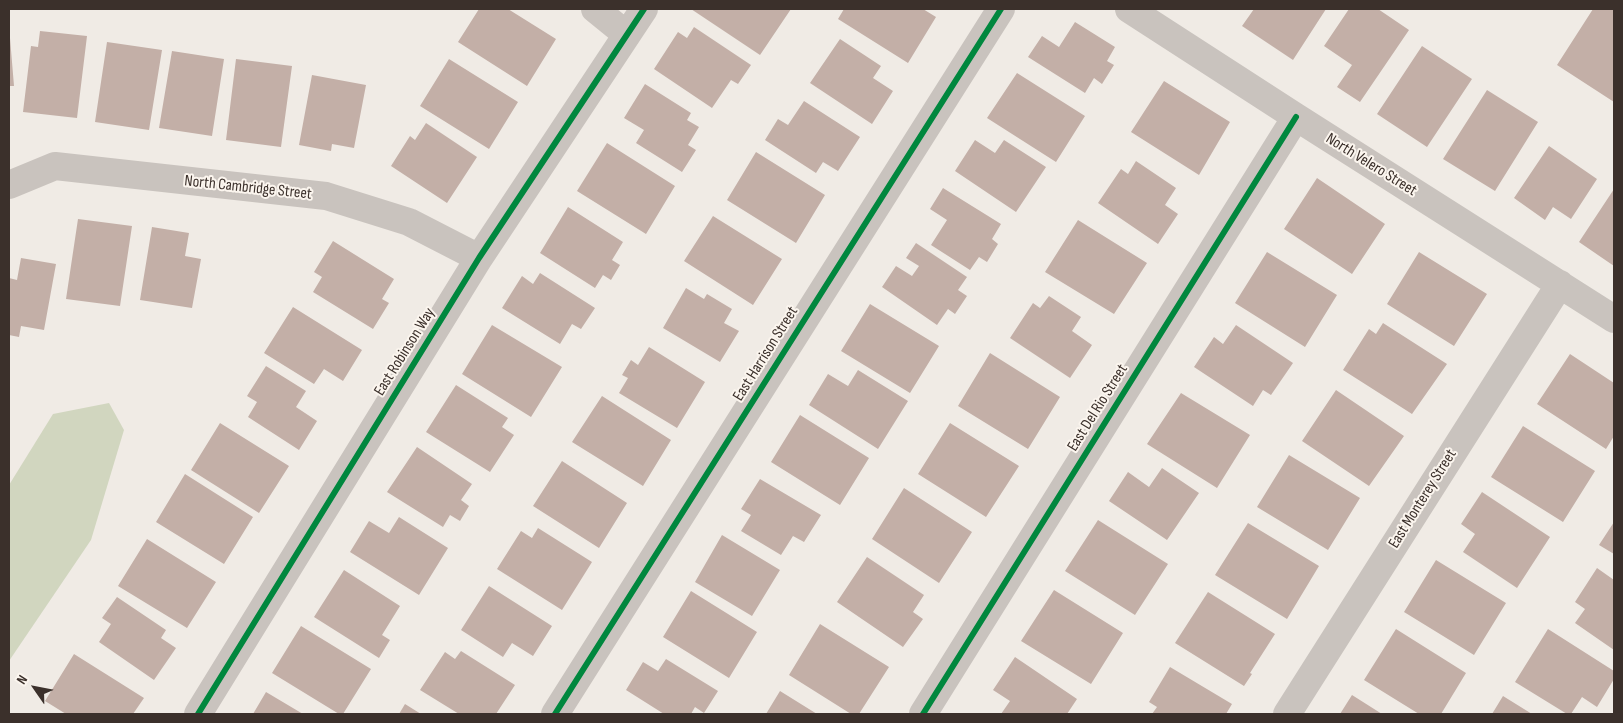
<!DOCTYPE html>
<style>
body{margin:0}
#map{position:relative;width:1623px;height:723px;overflow:hidden;background:#f0ebe5;font-family:"Sofia Sans Condensed",sans-serif}
canvas{display:block}
.frame{position:absolute;inset:0;border:10px solid #3b302b;pointer-events:none}
.north{position:absolute;left:10px;top:663px;width:50px;height:50px;-webkit-text-stroke:4px #fbf5ee;paint-order:stroke;rotate:303deg;font-size:14px;font-weight:700;line-height:20px;text-align:center;color:#3b302b}
.north::after{content:'';display:block;margin:auto;width:18px;height:22px;background:#3b302b;clip-path:polygon(50% 0,100% 100%,50% 72%,0 100%)}
</style>
<div id="map">
<canvas width="1623" height="723"></canvas>
<div class="frame"></div>
<div class="north">N</div>
</div>
<script>
const context = document.querySelector('canvas').getContext('2d');
context.lineJoin = 'round';
function paint(path, color) { context.fillStyle = color; context.fill(path, 'evenodd'); }
const shape = rows => new Path2D(rows.map(r => 'M' + r).join(''));
function stroke(path, color, width, dash) { context.strokeStyle = color; context.lineWidth = width; context.lineCap = dash ? 'butt' : 'round'; context.setLineDash(dash || []); context.stroke(path); }
function drawText(font, color, halo, rows, align = 'center') {
  context.font = font + ' "Sofia Sans Condensed",sans-serif'; context.lineWidth = 4; context.setLineDash([]); context.textBaseline = 'middle'; context.strokeStyle = halo; context.fillStyle = color; for (const [text, x, y, turn = 0] of rows) {
    context.save(); context.translate(x, y); context.rotate((+turn || 0) * Math.PI / 180); context.textAlign = isNaN(turn) ? turn : align; if (halo) context.strokeText(text, 0, 0); context.fillText(text, 0, 0); context.restore();
  }
}
paint(shape([
 [109,403,124,430,91,540,9,661,9,485,53,414]
]), '#d1d6bf');
paint(shape([
 [479,9,508,9,556,39,527,86,458,42],
 [691,9,791,9,760,55],
 [844,9,923,9,936,17,908,63,838,19],
 [1254,9,1326,9,1293,60,1242,26],
 [1349,9,1378,9,1409,30,1360,102,1337,87,1352,65,1324,46],
 [1593,9,1614,9,1614,102,1557,65],
 [1075,22,1115,47,1107,61,1114,65,1102,84,1094,78,1085,93,1028,57,1042,36,1059,47],
 [694,27,751,65,738,84,731,80,712,108,654,69,678,32,687,38],
 [40,31,87,36,77,118,23,112,31,46,38,47],
 [9,38,10,38,14,86,9,86],
 [840,39,881,66,873,78,893,91,872,124,810,83],
 [107,42,162,50,149,130,95,122],
 [1422,46,1472,79,1427,147,1377,114],
 [172,51,224,59,212,136,159,128],
 [236,59,292,66,281,147,226,140],
 [449,59,518,102,489,149,420,106],
 [1017,73,1085,116,1056,162,987,118],
 [312,75,366,85,354,148,332,144,331,151,299,145],
 [1164,81,1230,122,1199,175,1131,132],
 [645,84,691,113,687,120,699,127,688,145,696,150,682,172,636,143,644,130,624,118],
 [1487,90,1538,122,1495,191,1443,159],
 [804,101,860,137,838,171,823,162,816,173,765,140,778,119,788,125],
 [426,123,477,157,447,203,391,166,410,136,415,140],
 [975,140,995,153,1004,140,1046,167,1016,212,955,171],
 [607,143,675,186,646,234,577,191],
 [1549,146,1597,179,1571,219,1553,207,1545,220,1514,198],
 [756,152,825,195,796,243,727,200],
 [1136,161,1176,188,1165,205,1178,214,1158,244,1098,203,1121,169,1128,174],
 [1317,178,1385,224,1352,274,1284,229],
 [943,188,1001,224,992,239,998,244,987,262,979,257,970,270,931,245,947,220,930,209],
 [1614,189,1614,266,1579,242],
 [568,207,623,242,612,260,620,265,611,280,603,275,595,288,540,253],
 [713,216,782,259,753,305,684,261],
 [78,219,132,226,120,306,66,299],
 [1078,220,1147,263,1114,314,1045,272],
 [152,227,189,233,185,256,201,259,192,308,140,300],
 [333,241,394,279,382,299,389,303,373,329,313,292,322,277,314,272],
 [916,243,967,277,958,290,967,296,955,314,948,309,937,325,882,287,896,266,912,276,919,266,906,258],
 [1267,252,1337,295,1305,347,1235,303],
 [1419,252,1487,294,1454,346,1387,304],
 [21,258,56,264,44,330,21,326,19,337,9,335,9,278,17,280],
 [540,273,595,308,581,329,572,324,560,344,502,308,522,276,533,284],
 [686,288,704,299,707,294,732,309,724,323,739,331,720,362,663,328],
 [1049,296,1081,317,1072,331,1092,345,1070,378,1010,338,1033,303,1040,308],
 [870,304,939,346,910,393,841,351],
 [293,307,362,350,343,381,324,369,314,384,264,353],
 [1383,323,1447,364,1412,414,1343,370,1369,329,1376,334],
 [492,325,562,367,531,417,462,374],
 [1236,325,1293,363,1271,395,1263,390,1253,406,1194,367,1214,337,1223,344],
 [649,347,705,382,677,428,619,393,628,378,622,375,631,360,638,365],
 [990,353,1060,397,1028,449,958,406],
 [1570,354,1614,383,1614,436,1606,449,1537,404],
 [266,366,306,391,296,407,317,421,299,450,248,417,257,402,247,396],
 [858,370,908,401,878,449,809,405,828,374,848,386],
 [456,385,508,418,502,427,514,435,490,472,426,432],
 [1336,390,1404,436,1369,486,1302,441],
 [1181,393,1250,435,1217,488,1147,444],
 [602,396,671,440,643,486,572,442],
 [800,415,869,458,840,505,771,462],
 [220,423,289,466,259,513,191,470],
 [950,423,1019,466,986,517,918,474],
 [1523,426,1595,471,1563,522,1491,477],
 [417,447,472,484,461,500,469,506,460,521,450,515,443,527,387,492],
 [1289,455,1360,498,1328,550,1257,507],
 [562,461,627,503,599,548,533,506],
 [1162,468,1199,493,1167,540,1109,501,1128,472,1149,487],
 [185,474,253,517,224,564,156,522],
 [760,479,821,515,804,542,793,536,781,555,741,531,751,515,741,509],
 [904,488,972,532,939,583,872,539],
 [1482,492,1550,537,1517,588,1463,552,1475,534,1461,524],
 [399,517,448,548,419,595,350,552,369,521,389,533],
 [1098,520,1168,564,1135,615,1065,571],
 [1614,522,1614,554,1599,545],
 [1248,523,1319,566,1287,619,1215,575],
 [538,528,592,562,562,610,497,569,521,531,532,538],
 [722,535,780,570,752,616,695,582],
 [147,539,216,582,187,628,118,586],
 [867,557,924,595,913,612,923,619,903,647,837,602],
 [1436,560,1506,603,1474,655,1404,612],
 [1597,568,1614,580,1614,650,1575,623,1585,609,1575,602],
 [344,570,400,606,382,635,390,640,379,658,314,617],
 [489,586,552,626,533,656,512,643,503,657,461,630],
 [1054,590,1123,633,1091,684,1021,641],
 [691,591,757,632,729,678,663,637],
 [1208,592,1275,634,1250,673,1252,674,1244,686,1175,643],
 [117,597,166,630,161,638,176,648,154,680,99,642,111,624,102,618],
 [820,624,889,667,859,714,851,714,789,675],
 [301,626,371,669,343,714,339,714,272,673],
 [1396,629,1466,673,1441,714,1419,714,1364,680],
 [1548,629,1614,671,1614,679,1597,707,1582,697,1571,714,1567,714,1515,682],
 [461,651,515,685,496,714,459,714,420,690,445,652,455,659],
 [74,654,144,698,133,714,66,714,45,701],
 [1015,657,1077,699,1067,714,1001,714,1010,701,993,690],
 [666,659,718,691,704,713,695,707,691,714,664,714,626,690,643,662,658,671],
 [1170,667,1232,704,1226,714,1152,714,1157,707,1149,702],
 [780,691,817,714,766,714],
 [266,692,303,714,253,714],
 [1352,695,1382,714,1340,714],
 [1503,696,1532,714,1492,714],
 [405,704,421,714,399,714]
]), '#c3afa7');
stroke(shape([
 [595,9,627,35],
 [1129,9,1296,117,1614,319],
 [9,185,55,166,326,196,409,222,479,258],
 [198,714,479,258,644,9],
 [555,714,1001,9],
 [923,714,1296,117],
 [1287,714,1560,284]
]), '#c9c3be', 28);
stroke(shape([
 [198,714,479,258,644,9],
 [555,714,1001,9],
 [923,714,1296,117]
]), '#00873e', 6);
drawText('16px', '#3b302b', '#fbf5ee', [
 ["North Velero Street",1371,165,32],
 ["North Cambridge Street",248,188,6],
 ["East Robinson Way",405,352,-58],
 ["East Harrison Street",766,354,-58],
 ["East Del Rio Street",1098,408,-58],
 ["East Monterey Street",1423,499,-58]
]);
</script>
